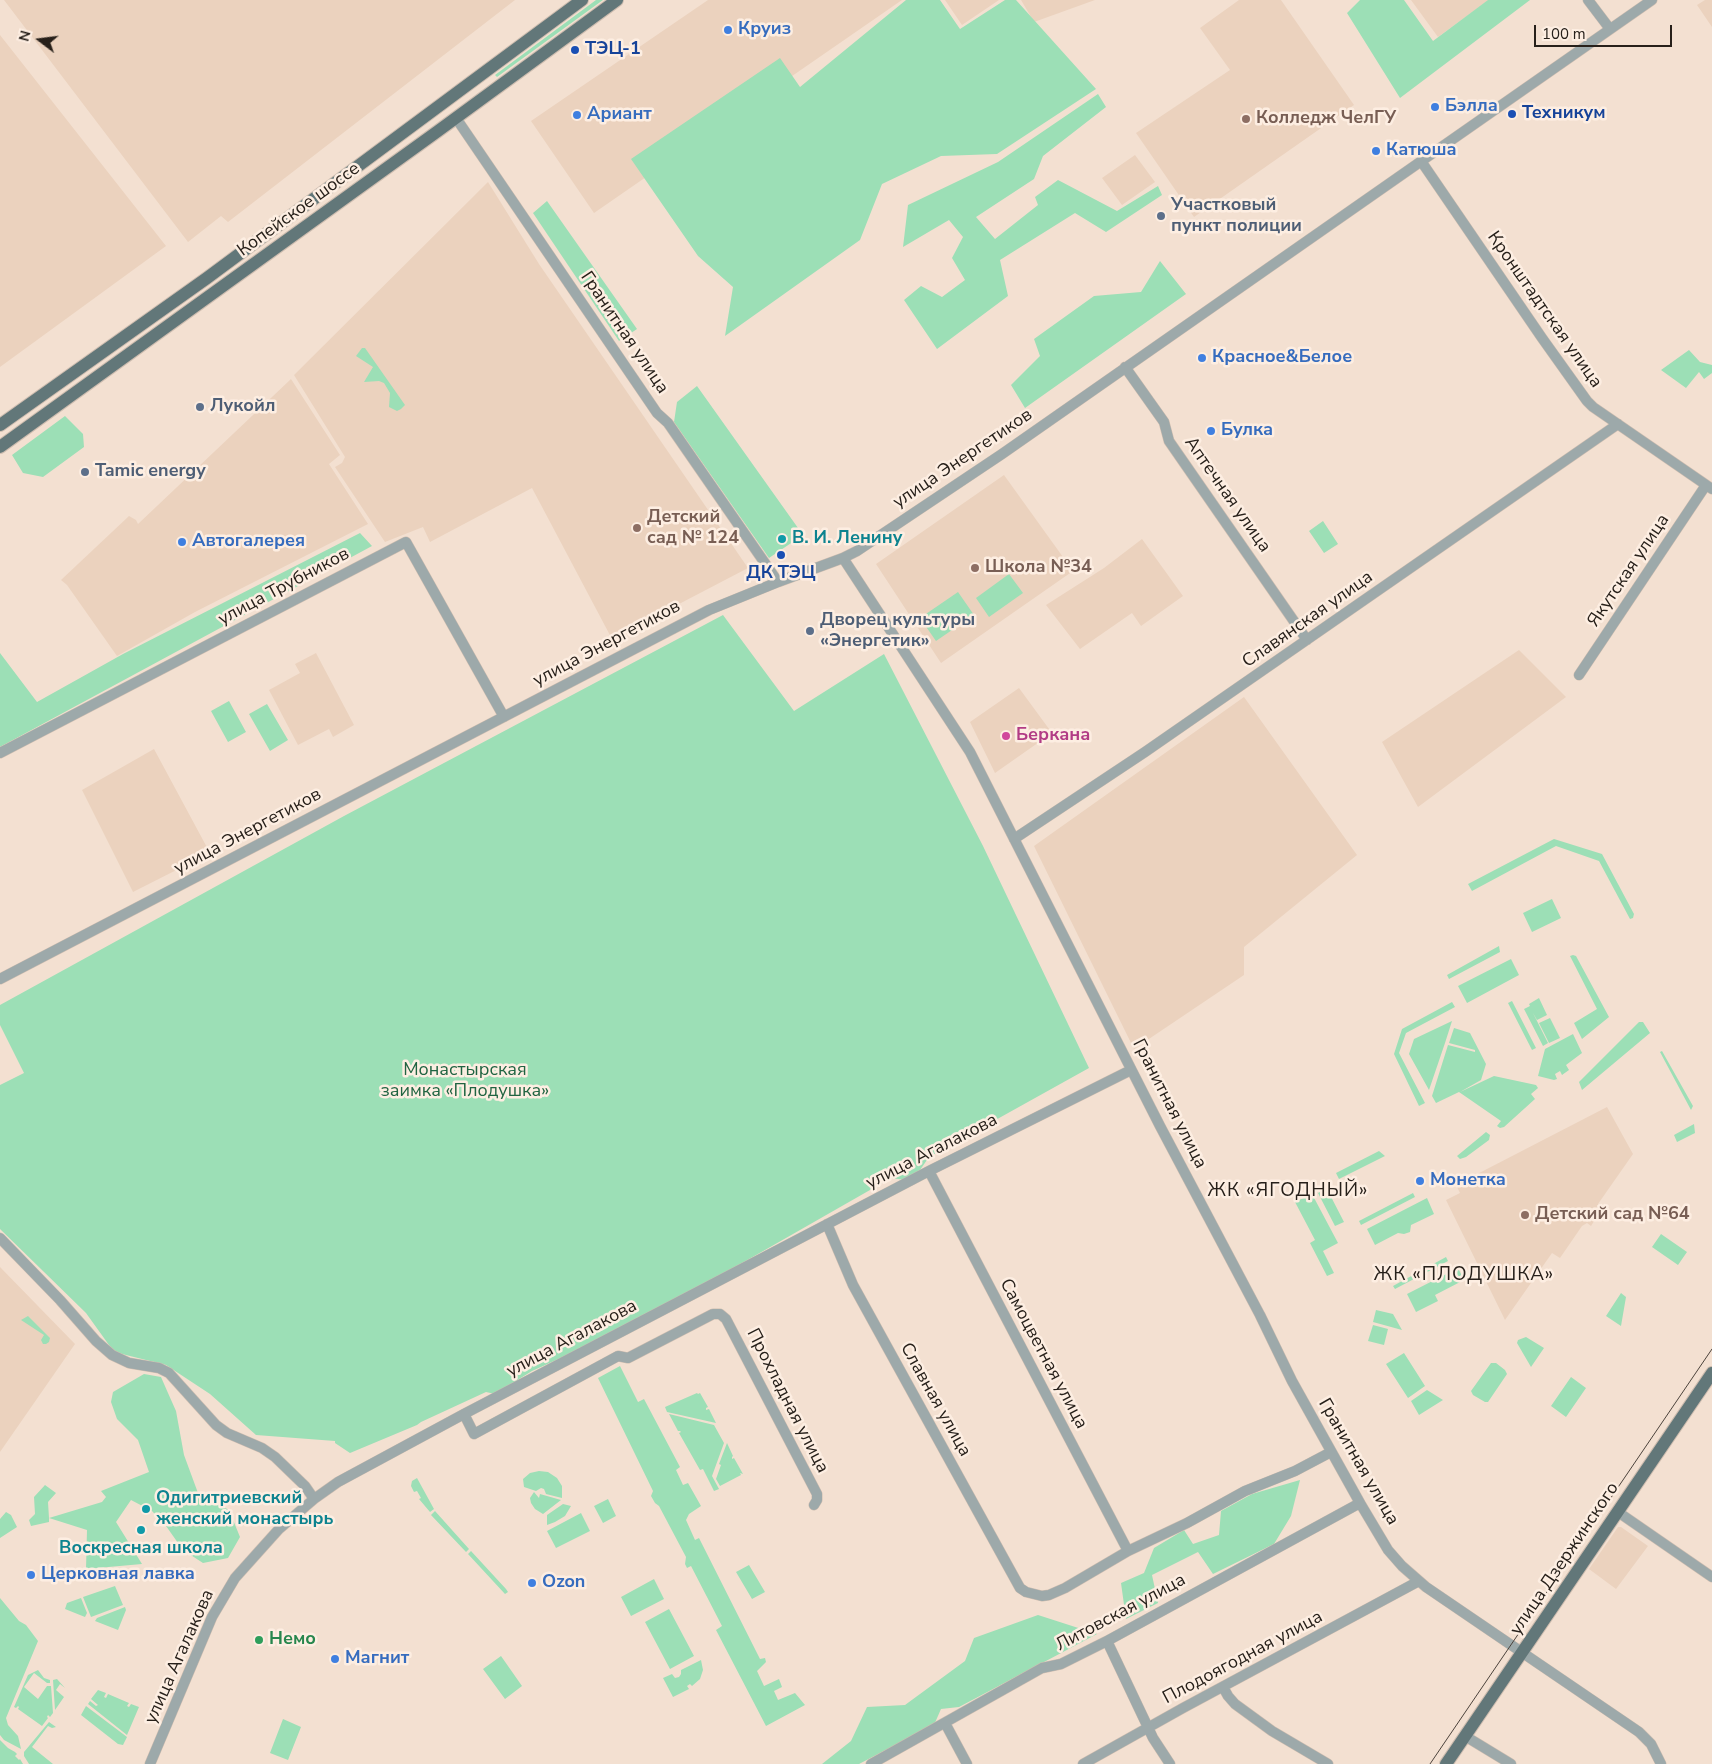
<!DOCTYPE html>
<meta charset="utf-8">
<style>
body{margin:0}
#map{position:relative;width:1712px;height:1764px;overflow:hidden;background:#f3e0d1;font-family:"Nunito Sans",sans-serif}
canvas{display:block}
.north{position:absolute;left:15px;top:15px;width:50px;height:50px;-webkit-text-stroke:4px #fdeee2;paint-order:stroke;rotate:285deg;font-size:14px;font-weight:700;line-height:20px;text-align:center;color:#27201a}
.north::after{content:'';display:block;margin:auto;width:18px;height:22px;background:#27201a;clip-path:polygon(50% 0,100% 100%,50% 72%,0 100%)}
.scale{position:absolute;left:1534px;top:25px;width:138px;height:22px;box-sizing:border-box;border:2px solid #27201a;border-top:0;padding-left:6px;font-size:15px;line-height:18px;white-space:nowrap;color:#27201a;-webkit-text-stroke:4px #fdeee2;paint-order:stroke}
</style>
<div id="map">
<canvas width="1712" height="1764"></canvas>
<div class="north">N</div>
<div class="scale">100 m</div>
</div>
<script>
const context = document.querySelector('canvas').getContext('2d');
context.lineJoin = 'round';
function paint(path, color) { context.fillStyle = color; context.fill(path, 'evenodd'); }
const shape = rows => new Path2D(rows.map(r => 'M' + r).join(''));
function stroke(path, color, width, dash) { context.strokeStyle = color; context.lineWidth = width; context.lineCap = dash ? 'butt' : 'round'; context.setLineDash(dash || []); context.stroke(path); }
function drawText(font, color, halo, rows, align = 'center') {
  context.font = font + ' "Nunito Sans",sans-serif'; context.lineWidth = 5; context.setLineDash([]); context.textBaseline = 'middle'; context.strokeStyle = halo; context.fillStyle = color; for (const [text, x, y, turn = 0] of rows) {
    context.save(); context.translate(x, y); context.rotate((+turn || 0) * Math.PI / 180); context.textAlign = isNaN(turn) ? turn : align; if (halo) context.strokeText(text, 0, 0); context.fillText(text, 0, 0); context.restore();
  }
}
paint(shape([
 [4,0,515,0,228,222,221,216,188,242],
 [708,0,902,0,594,213,531,121],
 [945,0,999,0,962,25],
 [1021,0,1095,0,1034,22],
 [1239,0,1281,0,1354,105,1194,217,1136,133,1230,70,1200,28],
 [1411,0,1489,0,1438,37],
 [1705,0,1712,0,1712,27,1697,5],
 [0,35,166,246,0,367],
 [1135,155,1155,182,1122,205,1102,178],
 [488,182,539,264,748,568,612,639,532,488,430,542,423,527,385,542,335,467,342,463,345,457,294,375],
 [291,379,340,455,329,464,368,524,195,612,117,656,67,585,61,580,129,516,136,520,138,524],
 [1004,475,1073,571,941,663,876,564],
 [1142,539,1183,596,1141,626,1132,613,1080,649,1046,605,1104,568],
 [1519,650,1566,697,1418,807,1382,742],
 [316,653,354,725,333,737,329,729,298,745,269,690,300,673,295,664],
 [1019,688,1052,733,995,773,970,722],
 [1244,697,1357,855,1244,947,1244,975,1134,1049,1034,846],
 [154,749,210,853,133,892,82,790],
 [1607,1107,1633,1154,1598,1204,1602,1208,1591,1226,1587,1223,1582,1226,1560,1258,1552,1253,1505,1320,1446,1200,1460,1193,1456,1185],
 [0,1267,75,1344,0,1452],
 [1618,1527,1621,1527,1648,1546,1616,1589,1589,1569]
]), '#ebd2be');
paint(shape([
 [596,0,603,0,497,77,495,75],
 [906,0,940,0,960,29,1005,0,1016,0,1096,89,997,154,941,156,882,184,860,240,725,336,733,287,698,256,631,159,780,58,800,87],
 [1360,0,1404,0,1433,41,1488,0,1530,0,1400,98,1347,13],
 [1098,94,1106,107,1043,156,1034,179,976,217,995,239,1038,205,1035,197,1058,180,1117,211,1158,186,1162,195,1106,232,1075,213,1000,260,1008,296,937,349,904,300,921,286,942,297,965,280,952,258,963,237,949,220,903,247,908,205,998,162],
 [547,201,637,329,619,341,533,213],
 [1160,261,1186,294,1025,408,1011,385,1040,356,1034,339,1094,296,1141,292],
 [362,348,365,348,405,405,401,409,397,411,389,407,390,393,384,383,379,381,364,382,373,367,356,356],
 [1689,350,1700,362,1712,365,1712,373,1704,379,1699,372,1686,388,1661,370],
 [697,386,803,535,769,558,674,422,677,402],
 [65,416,83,434,84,447,43,477,23,473,12,455],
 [1323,521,1338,544,1324,553,1309,531],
 [360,533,372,546,0,747,0,653,37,702,123,654],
 [1009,574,1023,593,989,617,976,598],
 [958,592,974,615,936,641,920,618],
 [723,615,794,711,884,654,983,846,1089,1068,929,1157,920,1170,905,1180,891,1178,737,1266,581,1349,532,1371,495,1394,486,1392,421,1422,417,1425,350,1453,335,1443,335,1441,256,1435,210,1394,166,1365,114,1352,86,1313,0,1229,0,1085,24,1073,0,1025,0,1005,344,816],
 [229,701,246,732,228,742,211,711],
 [267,704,288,740,270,751,249,714],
 [1554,839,1602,854,1634,914,1633,918,1630,919,1599,861,1556,846,1472,891,1468,884],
 [1552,899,1561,918,1532,932,1523,913],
 [1499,946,1500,952,1449,979,1447,975],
 [1573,955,1576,956,1609,1017,1582,1039,1574,1023,1597,1009,1570,956],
 [1511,959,1519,975,1467,1003,1458,986],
 [1539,998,1547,1015,1537,1020,1533,1013,1548,1043,1543,1046,1524,1009,1530,1006,1529,1004],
 [1512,1001,1536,1048,1532,1050,1508,1003],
 [1452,1002,1455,1007,1406,1033,1399,1053,1425,1103,1419,1106,1394,1054,1402,1029],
 [1550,1018,1560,1038,1549,1043,1539,1023],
 [1452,1021,1445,1043,1429,1090,1409,1054,1414,1039],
 [1639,1022,1643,1022,1650,1033,1582,1090,1579,1082],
 [1454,1028,1470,1033,1486,1064,1481,1080,1460,1092,1494,1076,1536,1085,1538,1088,1531,1094,1535,1099,1504,1127,1500,1128,1497,1126,1501,1121,1459,1092,1436,1103,1432,1096,1448,1045,1475,1052,1475,1050,1449,1043],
 [1573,1034,1582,1053,1566,1065,1569,1070,1562,1075,1560,1071,1555,1074,1557,1079,1554,1080,1538,1076,1545,1049],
 [1662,1051,1693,1106,1691,1110,1660,1052],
 [1694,1124,1695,1133,1677,1142,1674,1135],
 [1486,1132,1490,1135,1489,1140,1466,1157,1460,1159,1457,1156],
 [1379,1151,1385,1156,1339,1179,1336,1173],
 [1327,1189,1344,1222,1335,1226,1318,1193],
 [1413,1193,1415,1197,1361,1225,1359,1221],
 [1312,1194,1338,1243,1323,1251,1334,1273,1327,1276,1310,1243,1315,1240,1295,1202],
 [1427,1198,1434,1214,1411,1225,1410,1232,1404,1234,1398,1233,1375,1245,1367,1229],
 [1661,1234,1687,1252,1678,1265,1652,1247],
 [1446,1257,1448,1261,1395,1289,1393,1286],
 [1458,1268,1464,1280,1435,1295,1438,1301,1416,1312,1407,1294],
 [1621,1293,1626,1297,1621,1326,1606,1316],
 [1376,1310,1393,1314,1402,1330,1373,1322],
 [28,1316,50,1338,49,1342,46,1344,43,1344,41,1340,44,1335,21,1320],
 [1373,1325,1388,1329,1384,1345,1368,1341],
 [1526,1337,1544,1348,1531,1367,1517,1343,1518,1340],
 [1404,1353,1425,1386,1408,1398,1386,1364],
 [1491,1363,1496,1363,1505,1370,1507,1374,1488,1402,1485,1402,1473,1395,1471,1391],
 [620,1366,638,1402,644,1399,680,1467,676,1470,683,1485,688,1483,701,1506,689,1514,686,1520,695,1540,699,1538,760,1659,765,1658,766,1662,757,1671,764,1686,779,1679,782,1687,774,1691,778,1700,795,1693,805,1705,766,1726,716,1630,722,1626,691,1566,687,1568,685,1564,686,1557,659,1506,655,1503,651,1496,653,1491,598,1378],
 [144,1374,161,1377,168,1393,176,1411,184,1455,198,1493,229,1510,240,1537,228,1558,203,1563,183,1550,166,1526,152,1511,131,1500,116,1522,142,1564,86,1569,87,1530,49,1518,49,1522,31,1526,29,1520,35,1514,34,1497,45,1485,56,1493,48,1502,49,1518,102,1502,106,1497,101,1491,149,1472,138,1440,117,1419,111,1402,113,1392],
 [1571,1377,1586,1388,1566,1417,1551,1406],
 [1427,1390,1443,1400,1419,1415,1411,1401],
 [697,1393,698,1394,700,1393,708,1407,706,1408,706,1410,709,1409,716,1423,667,1412,665,1407],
 [669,1414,714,1425,724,1443,712,1476,719,1489,714,1491,703,1469,700,1470,679,1433,681,1432,680,1431,678,1431],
 [727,1443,733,1456,732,1457,732,1459,734,1458,743,1474,740,1473,741,1475,720,1486,716,1479,721,1465,719,1464],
 [539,1471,548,1472,557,1478,562,1486,562,1498,546,1494,544,1489,541,1488,536,1491,524,1487,523,1479,530,1473],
 [417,1478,434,1509,430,1512,419,1499,421,1498,417,1491,414,1492,411,1486,412,1481],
 [1300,1480,1291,1516,1274,1544,1213,1574,1198,1552,1152,1575,1158,1603,1126,1619,1121,1583,1144,1573,1154,1548,1184,1530,1193,1544,1219,1535,1221,1511,1252,1494],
 [534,1492,539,1498,540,1494,561,1500,543,1514,535,1509,531,1503,530,1498],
 [608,1499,616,1516,603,1523,594,1506],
 [563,1504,571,1506,565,1516,555,1522,547,1525,547,1515],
 [435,1511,469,1549,466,1552,431,1515],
 [6,1512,11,1515,17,1527,0,1538,0,1519],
 [581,1513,590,1531,556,1548,547,1531],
 [471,1551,506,1589,508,1592,505,1594,468,1554],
 [749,1565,765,1592,752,1599,736,1572],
 [654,1579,664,1599,631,1616,621,1597],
 [115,1586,123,1605,91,1617,83,1597],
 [0,1598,19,1621,26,1625,38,1641,6,1718,8,1725,18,1736,21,1749,4,1740,0,1735],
 [81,1598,87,1613,85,1617,65,1609,67,1603],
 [125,1607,126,1610,118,1630,95,1621,97,1618],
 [669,1609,694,1656,670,1669,645,1622],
 [1038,1615,1097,1634,959,1707,941,1709,934,1725,859,1764,822,1764,851,1741,867,1707,905,1705,965,1661,974,1638],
 [501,1656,522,1686,505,1699,483,1669],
 [701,1660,703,1670,700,1679,692,1686,690,1684,687,1686,689,1689,673,1697,663,1678,672,1674,675,1678,679,1677,681,1674,681,1670],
 [38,1670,44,1678,50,1680,50,1683,47,1683,34,1673,24,1687,38,1699,47,1686,51,1686,53,1713,50,1717,48,1715,47,1717,48,1718,42,1726,18,1709,19,1707,18,1706,16,1708,14,1707,28,1675],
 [57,1679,65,1688,60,1684,56,1690,64,1697,55,1710,53,1680],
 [98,1690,106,1693,104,1697,106,1698,108,1694,129,1703,127,1706,129,1707,131,1704,139,1707,127,1735,88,1704,90,1701,96,1706,98,1705,91,1699],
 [86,1706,127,1737,123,1745,118,1744,81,1715],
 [283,1719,301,1727,288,1760,270,1753],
 [49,1722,56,1727,52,1728,48,1726,32,1747,53,1764,29,1764,24,1756,24,1752],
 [0,1740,8,1748,15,1752,17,1754,15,1756,19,1760,20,1759,23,1764,0,1764]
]), '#9cdfb6');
const minor = shape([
 [1588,0,1610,29],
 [456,118,657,413,668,423,778,582],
 [1421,161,1542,338,1587,401,1593,407,1712,489],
 [1125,367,1164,422,1169,441,1307,640],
 [843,558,970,752,1160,1126,1260,1315,1292,1381,1360,1503,1388,1550,1402,1566,1426,1587,1639,1732,1651,1744,1661,1764],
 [1579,675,1706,485],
 [0,753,406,542,504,717],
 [1014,839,1145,752,1618,424],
 [0,979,709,610,778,582,843,558,857,551,1002,454,1652,0],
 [929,1171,1128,1551],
 [827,1224,853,1285,1020,1588,1026,1592,1042,1596,1049,1595,1065,1588,1128,1551,1187,1523,1245,1491,1295,1471,1331,1452],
 [0,1238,60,1300,96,1341,112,1355,129,1363,159,1368,169,1373,216,1425,227,1433,262,1448,275,1457,305,1486,314,1499],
 [464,1414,474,1434,618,1356,628,1358,713,1314,720,1314,726,1319,817,1494,817,1500,814,1505],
 [1618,1512,1712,1577],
 [1107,1641,1153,1738,1170,1764],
 [1223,1687,1228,1696,1235,1704,1272,1731,1328,1764],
 [945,1723,967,1764],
 [1465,1736,1511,1764],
 [150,1764,212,1617,235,1578,279,1529,314,1499,338,1482,464,1414,929,1171,1131,1070],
 [871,1764,1042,1668,1061,1664,1107,1641,1360,1503],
 [1083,1764,1183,1708,1419,1581]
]);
const major = shape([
 [0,425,207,278,582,0],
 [0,447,438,131,617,0],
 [1446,1764,1712,1373]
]);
stroke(minor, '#cebdb0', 11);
stroke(major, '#cebdb0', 14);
stroke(minor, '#9da9aa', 10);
stroke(major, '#627779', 12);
stroke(shape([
 [1430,1764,1712,1349]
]), '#4c433c', 1);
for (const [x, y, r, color] of [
 [728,30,5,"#3f7fe0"],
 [575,50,5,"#1a4fb4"],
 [1435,107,5,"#3f7fe0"],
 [1512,114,5,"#1a4fb4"],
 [577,115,5,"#3f7fe0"],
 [1246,119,5,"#8d6e63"],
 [1376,151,5,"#3f7fe0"],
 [1161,216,5,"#5c6f8a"],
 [1202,358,5,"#3f7fe0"],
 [200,407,5,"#5c6f8a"],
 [1211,431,5,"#3f7fe0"],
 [85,472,5,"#5c6f8a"],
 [637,528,5,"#8d6e63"],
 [782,539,5,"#0f9aa8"],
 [182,542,5,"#3f7fe0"],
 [781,555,5,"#1a4fb4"],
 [975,568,5,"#8d6e63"],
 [810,631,5,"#5c6f8a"],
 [1006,736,5,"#d1479c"],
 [1420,1181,5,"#3f7fe0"],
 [1525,1215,5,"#8d6e63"],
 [146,1509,5,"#0f9aa8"],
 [141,1530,5,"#0f9aa8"],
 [31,1575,5,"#3f7fe0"],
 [532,1583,5,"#3f7fe0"],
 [259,1640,5,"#2e9e5b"],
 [335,1659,5,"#3f7fe0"]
]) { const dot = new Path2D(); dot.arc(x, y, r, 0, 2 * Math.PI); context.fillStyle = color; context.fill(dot); stroke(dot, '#fdeee2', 2); }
drawText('bold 18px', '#366cbe', '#fdeee2', [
 ["Круиз",738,30],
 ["Бэлла",1445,107],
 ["Ариант",587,115],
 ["Катюша",1386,151],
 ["Красное&Белое",1212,358],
 ["Булка",1221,431],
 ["Автогалерея",192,542],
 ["Монетка",1430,1181],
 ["Церковная лавка",41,1575],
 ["Ozon",542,1583],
 ["Магнит",345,1659]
], 'left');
drawText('bold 18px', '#164399', '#fdeee2', [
 ["ТЭЦ-1",585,50],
 ["Техникум",1522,114],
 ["ДК ТЭЦ",781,574,"center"]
], 'left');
drawText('bold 18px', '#785e54', '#fdeee2', [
 ["Колледж ЧелГУ",1256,119],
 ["Детский",647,518],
 ["сад № 124",647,539],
 ["Школа №34",985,568],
 ["Детский сад №64",1535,1215]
], 'left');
drawText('bold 18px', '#4e5e75', '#fdeee2', [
 ["Участковый",1171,206],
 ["пункт полиции",1171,227],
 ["Лукойл",210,407],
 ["Tamic energy",95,472],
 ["Дворец культуры",820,621],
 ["«Энергетик»",820,642]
], 'left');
drawText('18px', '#27201a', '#fdeee2', [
 ["Копейское шоссе",299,210,-36],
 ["Кронштадтская улица",1544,310,55],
 ["Гранитная улица",624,333,56],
 ["улица Энергетиков",963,459,-34],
 ["Аптечная улица",1227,495,55],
 ["Якутская улица",1629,571,-56],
 ["улица Трубников",284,587,-28],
 ["Славянская улица",1308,620,-35],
 ["улица Энергетиков",607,644,-28],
 ["улица Энергетиков",248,832,-28],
 ["Гранитная улица",1169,1104,63],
 ["улица Агалакова",932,1152,-27],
 ["улица Агалакова",572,1339,-28],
 ["Самоцветная улица",1043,1354,62],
 ["Славная улица",935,1400,61],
 ["Прохладная улица",787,1401,63],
 ["Гранитная улица",1358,1462,60],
 ["улица Дзержинского",1565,1559,-56],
 ["Литовская улица",1121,1613,-28],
 ["улица Агалакова",180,1657,-66],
 ["Плодоягодная улица",1243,1658,-28]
]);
drawText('bold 18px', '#0d838f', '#fdeee2', [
 ["В. И. Ленину",792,539],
 ["Одигитриевский",156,1499],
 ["женский монастырь",156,1520],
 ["Воскресная школа",141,1549,"center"]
], 'left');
drawText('bold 18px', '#b23c85', '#fdeee2', [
 ["Беркана",1016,736]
], 'left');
drawText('18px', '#206441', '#fdeee2', [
 ["Монастырская",465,1071],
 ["заимка «Плодушка»",465,1092]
]);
drawText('bold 18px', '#27864d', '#fdeee2', [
 ["Немо",269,1640]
], 'left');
context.letterSpacing = '1px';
drawText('19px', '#27201a', '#fdeee2', [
 ["ЖК «ЯГОДНЫЙ»",1288,1191],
 ["ЖК «ПЛОДУШКА»",1464,1275]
]);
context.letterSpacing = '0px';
</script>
